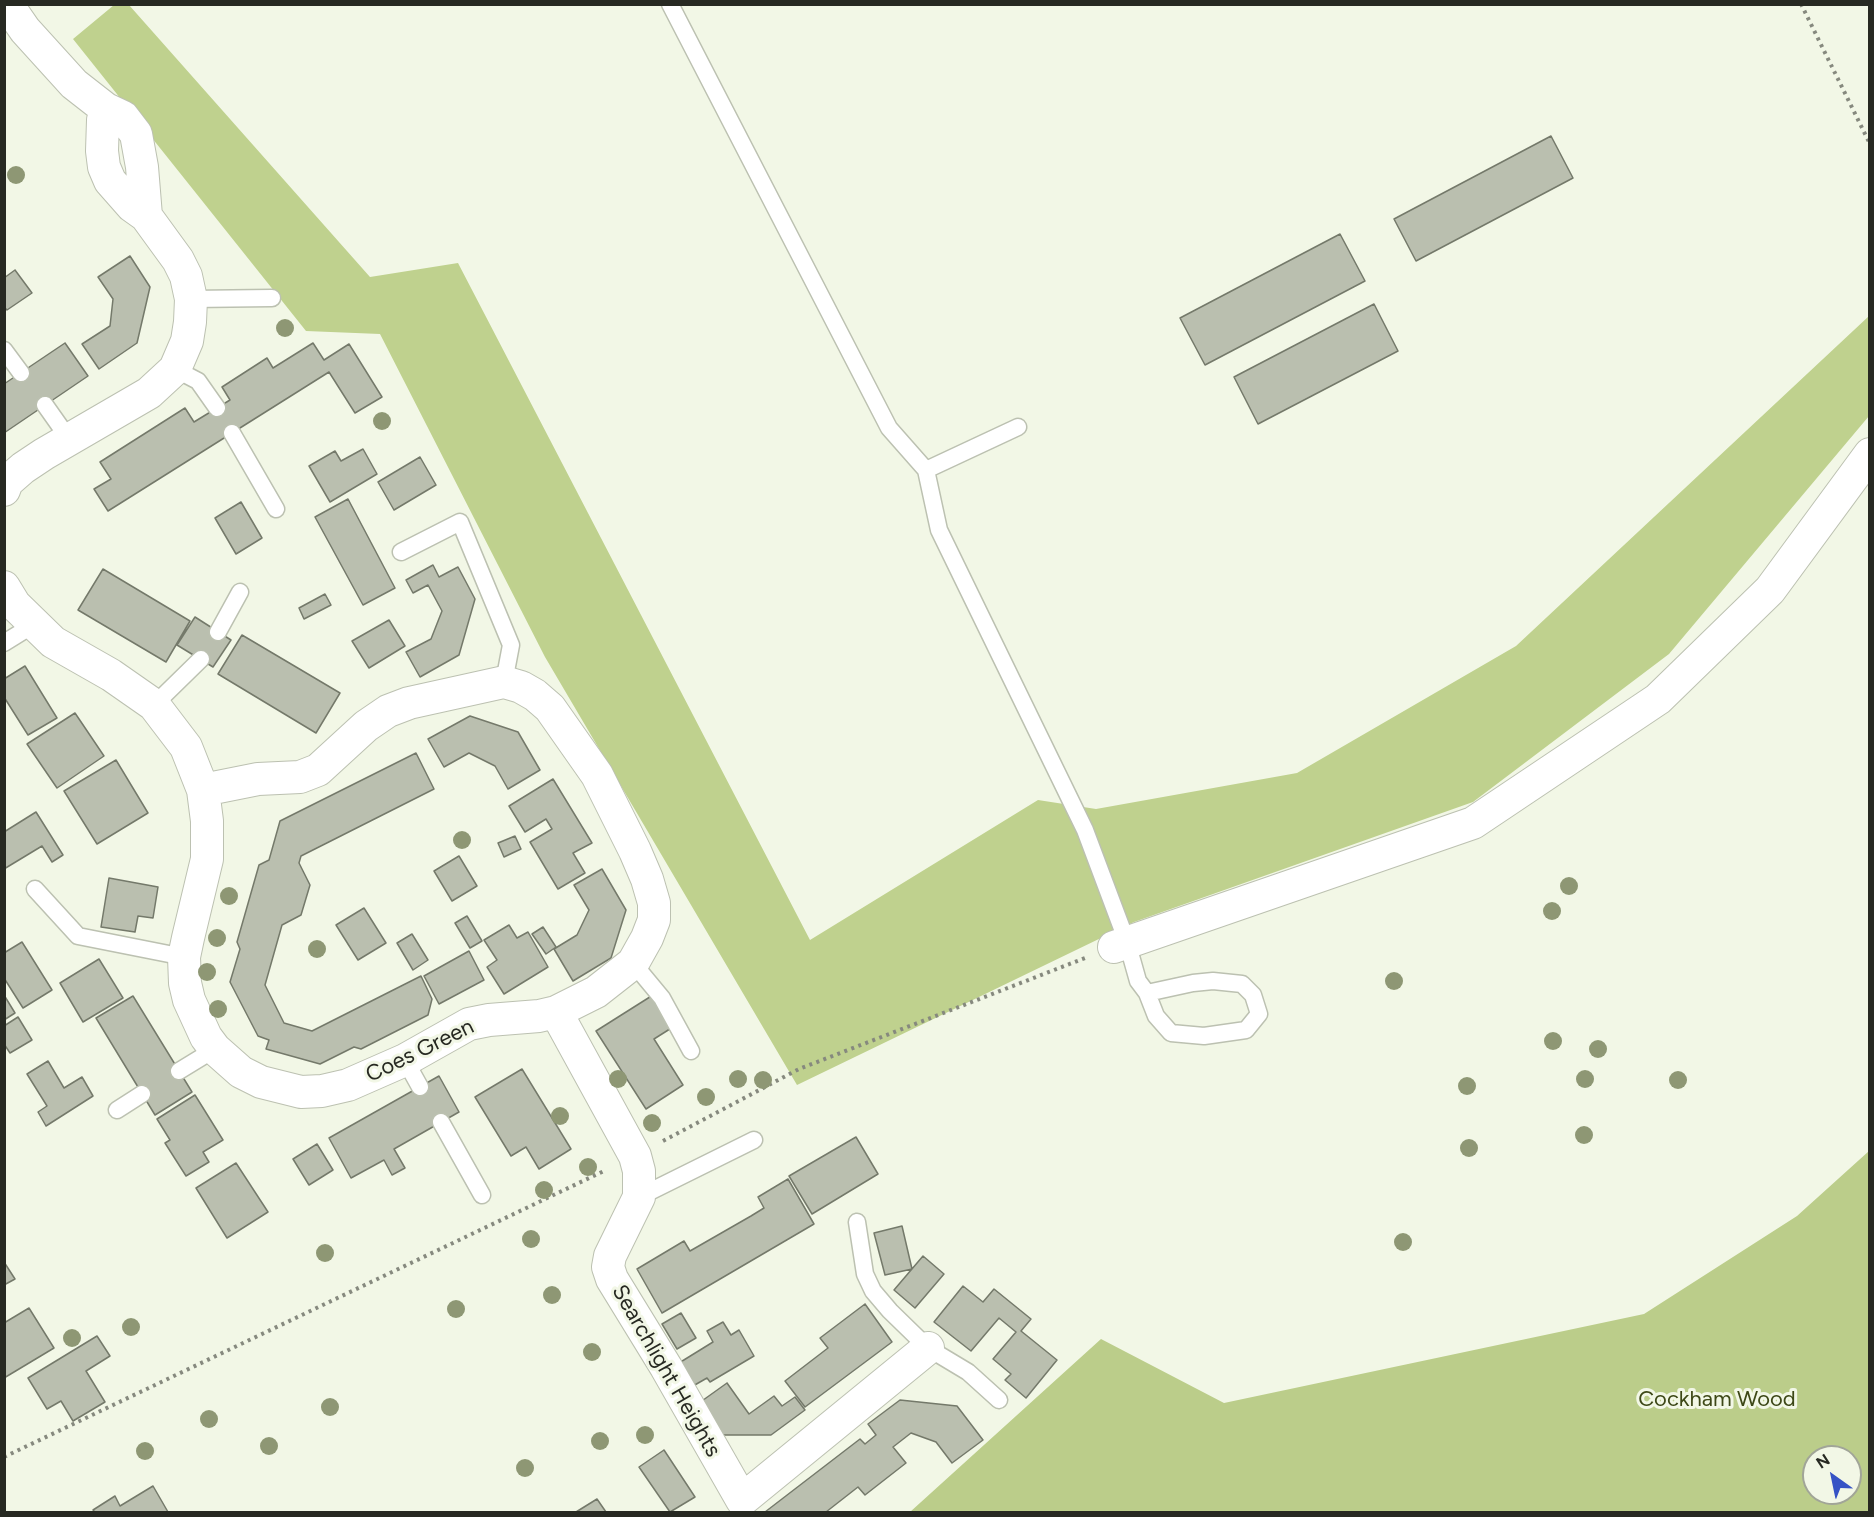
<!DOCTYPE html>
<style>
body{margin:0}
#map{position:relative;width:1874px;height:1517px;overflow:hidden;background:#f2f7e6;font-family:Figtree,sans-serif}
canvas{display:block}
.frame{position:absolute;inset:0;border:6px solid #272922;pointer-events:none}
.north{position:absolute;left:1802px;top:1445px;width:60px;height:60px;box-sizing:border-box;background:#f2f7e6;border:2px solid #a1a598;border-radius:50%;rotate:327deg;font-size:16px;font-weight:700;line-height:24px;text-align:center;color:#272922}
.north::after{content:'';display:block;margin:auto;width:21px;height:27px;background:#3653c5;clip-path:polygon(50% 0,100% 100%,50% 72%,0 100%)}
</style>
<div id="map">
<canvas width="1874" height="1517"></canvas>
<div class="frame"></div>
<div class="north">N</div>
</div>
<script>
const context = document.querySelector('canvas').getContext('2d');
context.lineJoin = 'round';
function paint(path, color) { context.fillStyle = color; context.fill(path, 'evenodd'); }
const shape = rows => new Path2D(rows.map(r => 'M' + r).join(''));
function stroke(path, color, width, dash) { context.strokeStyle = color; context.lineWidth = width; context.lineCap = dash ? 'butt' : 'round'; context.setLineDash(dash || []); context.stroke(path); }
function drawText(font, color, halo, rows, align = 'center') {
  context.font = font + ' Figtree,sans-serif'; context.lineWidth = 6; context.setLineDash([]); context.textBaseline = 'middle'; context.strokeStyle = halo; context.fillStyle = color; for (const [text, x, y, turn = 0] of rows) {
    context.save(); context.translate(x, y); context.rotate((+turn || 0) * Math.PI / 180); context.textAlign = isNaN(turn) ? turn : align; if (halo) context.strokeText(text, 0, 0); context.fillText(text, 0, 0); context.restore();
  }
}
paint(shape([
 [114,5,129,5,370,277,458,263,810,940,1038,800,1096,809,1297,773,1516,646,1869,316,1869,416,1669,654,1473,802,1134,922,797,1085,545,657,380,334,306,331,73,39]
]), '#bfd18e');
paint(shape([
 [1869,1151,1869,1512,910,1512,1101,1339,1224,1403,1644,1314,1797,1216],
 [1814,1457,1850,1457,1850,1493,1814,1493]
]), '#bbcd8a');
const building = shape([
 [1551,136,1573,178,1416,261,1394,219,1551,136],
 [1340,234,1365,281,1205,365,1180,318,1340,234],
 [130,256,150,287,137,343,99,369,82,344,110,326,113,299,98,277,130,256],
 [15,270,32,293,7,310,4,307,4,278,15,270],
 [1374,304,1398,351,1258,424,1234,377,1374,304],
 [65,343,88,376,4,433,4,384,65,343],
 [313,343,324,360,349,344,382,397,355,413,329,372,108,511,94,489,111,479,100,462,185,408,194,422,230,400,222,387,267,358,273,368,313,343],
 [363,449,377,474,330,502,309,466,335,451,341,461,363,449],
 [420,457,436,485,394,510,378,482,420,457],
 [348,499,395,588,363,605,315,517,348,499],
 [241,502,262,538,236,554,215,518,241,502],
 [433,565,439,577,458,567,475,599,459,655,420,677,406,652,431,639,442,611,428,585,413,593,406,580,433,565],
 [103,569,190,621,166,662,78,610,103,569],
 [325,594,331,605,304,619,299,608,325,594],
 [195,617,231,640,213,667,177,645,195,617],
 [389,620,405,646,369,668,352,641,389,620],
 [242,635,340,693,316,733,218,674,242,635],
 [25,666,57,718,28,735,4,697,4,679,25,666],
 [75,713,104,756,57,788,27,744,75,713],
 [470,716,518,732,540,770,508,789,495,766,469,753,444,767,428,739,470,716],
 [416,753,434,789,301,856,299,863,310,885,301,915,282,925,265,985,284,1023,312,1031,421,976,432,999,428,1015,361,1049,354,1047,320,1064,266,1049,269,1040,258,1036,230,982,240,949,237,942,259,865,269,860,280,821,416,753],
 [116,760,148,813,97,844,64,791,116,760],
 [553,779,592,843,573,853,585,873,558,889,530,842,552,829,546,819,525,832,509,806,553,779],
 [36,812,63,855,52,862,42,846,4,869,4,832,36,812],
 [515,836,521,849,504,857,498,843,515,836],
 [459,856,477,886,452,901,434,871,459,856],
 [602,869,626,910,611,958,573,981,554,949,577,935,589,910,574,885,602,869],
 [109,878,158,887,153,918,138,916,135,932,101,927,109,878],
 [364,908,386,943,358,960,336,925,364,908],
 [467,916,482,941,470,948,455,923,467,916],
 [509,925,517,938,528,932,548,967,504,994,487,967,497,960,484,940,509,925],
 [543,927,556,947,546,954,532,934,543,927],
 [412,934,428,960,413,970,397,943,412,934],
 [22,942,52,990,23,1008,4,978,4,953,22,942],
 [469,951,484,980,439,1004,424,976,469,951],
 [99,959,123,998,83,1022,60,983,99,959],
 [4,995,15,1013,4,1020,4,995],
 [653,995,673,1027,654,1039,683,1085,646,1109,596,1031,653,995],
 [133,996,192,1092,155,1115,96,1018,133,996],
 [18,1017,32,1040,10,1053,4,1044,4,1026,18,1017],
 [48,1061,64,1088,82,1077,93,1096,46,1126,38,1112,47,1106,27,1074,48,1061],
 [522,1069,571,1149,539,1169,526,1147,511,1156,475,1097,522,1069],
 [439,1076,459,1112,394,1149,405,1168,392,1175,384,1160,351,1178,329,1138,439,1076],
 [195,1095,223,1140,203,1152,209,1162,186,1176,165,1143,170,1140,157,1119,195,1095],
 [856,1137,878,1174,812,1214,789,1176,856,1137],
 [317,1144,333,1170,309,1185,293,1159,317,1144],
 [236,1163,268,1212,227,1238,196,1188,236,1163],
 [788,1179,814,1224,662,1313,637,1269,684,1241,690,1251,751,1216,764,1208,758,1197,788,1179],
 [902,1226,912,1269,885,1275,874,1233,902,1226],
 [923,1256,944,1274,915,1308,894,1290,923,1256],
 [4,1262,15,1279,4,1285,4,1262],
 [963,1286,983,1302,994,1289,1031,1319,1021,1331,1057,1360,1026,1398,1005,1380,1011,1374,993,1359,1016,1332,999,1318,971,1351,934,1322,963,1286],
 [865,1304,892,1342,805,1407,785,1381,828,1348,820,1338,865,1304],
 [29,1308,54,1348,4,1378,4,1323,29,1308],
 [681,1313,696,1338,677,1349,662,1324,681,1313],
 [723,1322,731,1335,739,1330,754,1356,710,1382,707,1378,693,1386,679,1363,713,1342,707,1331,723,1322],
 [97,1336,110,1356,86,1371,105,1402,73,1421,61,1401,47,1409,28,1378,97,1336],
 [727,1383,749,1414,774,1396,782,1406,795,1397,805,1410,771,1435,723,1435,699,1403,727,1383],
 [900,1400,957,1406,983,1440,952,1463,936,1442,911,1433,893,1447,906,1463,865,1495,858,1487,826,1512,765,1512,860,1439,865,1444,876,1435,868,1424,900,1400],
 [664,1450,695,1497,670,1512,639,1467,664,1450],
 [153,1486,168,1512,95,1512,93,1510,115,1496,120,1506,153,1486],
 [597,1499,606,1512,576,1512,597,1499]
]);
paint(building, '#babfaf');
stroke(building, '#74796a', 1.5);
const lane = shape([
 [670,4,889,428,926,470,1018,427],
 [191,299,272,298],
 [4,350,21,373],
 [175,369,198,381,217,408],
 [45,405,69,439],
 [232,433,276,509],
 [926,470,939,530,1085,830,1127,942,1138,981,1147,993,1193,983,1213,981,1242,984,1253,995,1259,1014,1246,1030,1204,1036,1171,1033,1156,1016,1147,993],
 [401,552,460,522,511,645,504,682],
 [218,632,240,592],
 [4,643,33,625],
 [154,705,201,659],
 [35,889,78,936,184,957],
 [633,963,662,998,691,1051],
 [405,1060,420,1087],
 [179,1071,215,1049],
 [117,1110,142,1094],
 [441,1122,482,1195],
 [639,1197,754,1140],
 [857,1222,865,1274,873,1291,890,1311,928,1348,968,1372,999,1400]
]);
const street = shape([
 [7,4,25,30,74,84,106,109,123,117,136,134,142,167,146,216],
 [4,490,7,482,23,468,44,454,149,393,175,369,187,341,190,322,191,299,186,276,178,260,146,216,132,206,110,181,104,167,102,151,103,120,106,109],
 [4,587,15,605,53,642,111,675,154,705,186,747,203,790],
 [504,682,521,687,535,695,550,708,597,775,635,851,647,879,654,903,654,920,647,938,633,963,596,992,556,1012,539,1016,489,1020,469,1024,405,1060,348,1085,322,1091,301,1092,261,1082,241,1072,215,1049,206,1037,189,1000,185,983,184,957,188,938,207,859,207,821,203,790,258,779,300,777,318,770,366,726,388,711,409,703,504,682],
 [1114,947,1473,823,1658,699,1770,590,1870,454],
 [556,1012,635,1156,639,1171,639,1197,610,1256,608,1267,612,1279,666,1367,742,1500,928,1348]
]);
stroke(lane, '#bcc1b1', 19);
stroke(street, '#bcc1b1', 34);
stroke(shape([
 [1801,4,1870,144],
 [663,1141,799,1069,1085,958],
 [4,1457,606,1170]
]), '#86897e', 4, [3, 4.5]);
stroke(lane, '#fff', 16);
stroke(street, '#fff', 32);
context.fillStyle = '#8e9774';
for (const [x, y] of [
 [16,175],
 [285,328],
 [382,421],
 [462,840],
 [1569,886],
 [229,896],
 [1552,911],
 [217,938],
 [317,949],
 [207,972],
 [1394,981],
 [218,1009],
 [1553,1041],
 [1598,1049],
 [618,1079],
 [738,1079],
 [1585,1079],
 [763,1080],
 [1678,1080],
 [1467,1086],
 [706,1097],
 [560,1116],
 [652,1123],
 [1584,1135],
 [1469,1148],
 [588,1167],
 [544,1190],
 [531,1239],
 [1403,1242],
 [325,1253],
 [552,1295],
 [456,1309],
 [131,1327],
 [72,1338],
 [592,1352],
 [330,1407],
 [209,1419],
 [645,1435],
 [600,1441],
 [269,1446],
 [145,1451],
 [525,1468]
]) { context.beginPath(); context.arc(x, y, 9, 0, 2 * Math.PI); context.fill(); }
drawText('22px', '#272922', '#f2f7e6', [
 ["Coes Green",420,1051,-26],
 ["Searchlight Heights",666,1371,60]
]);
drawText('22px', '#3d4817', '#f2f7e6', [
 ["Cockham Wood",1717,1400]
]);
</script>
